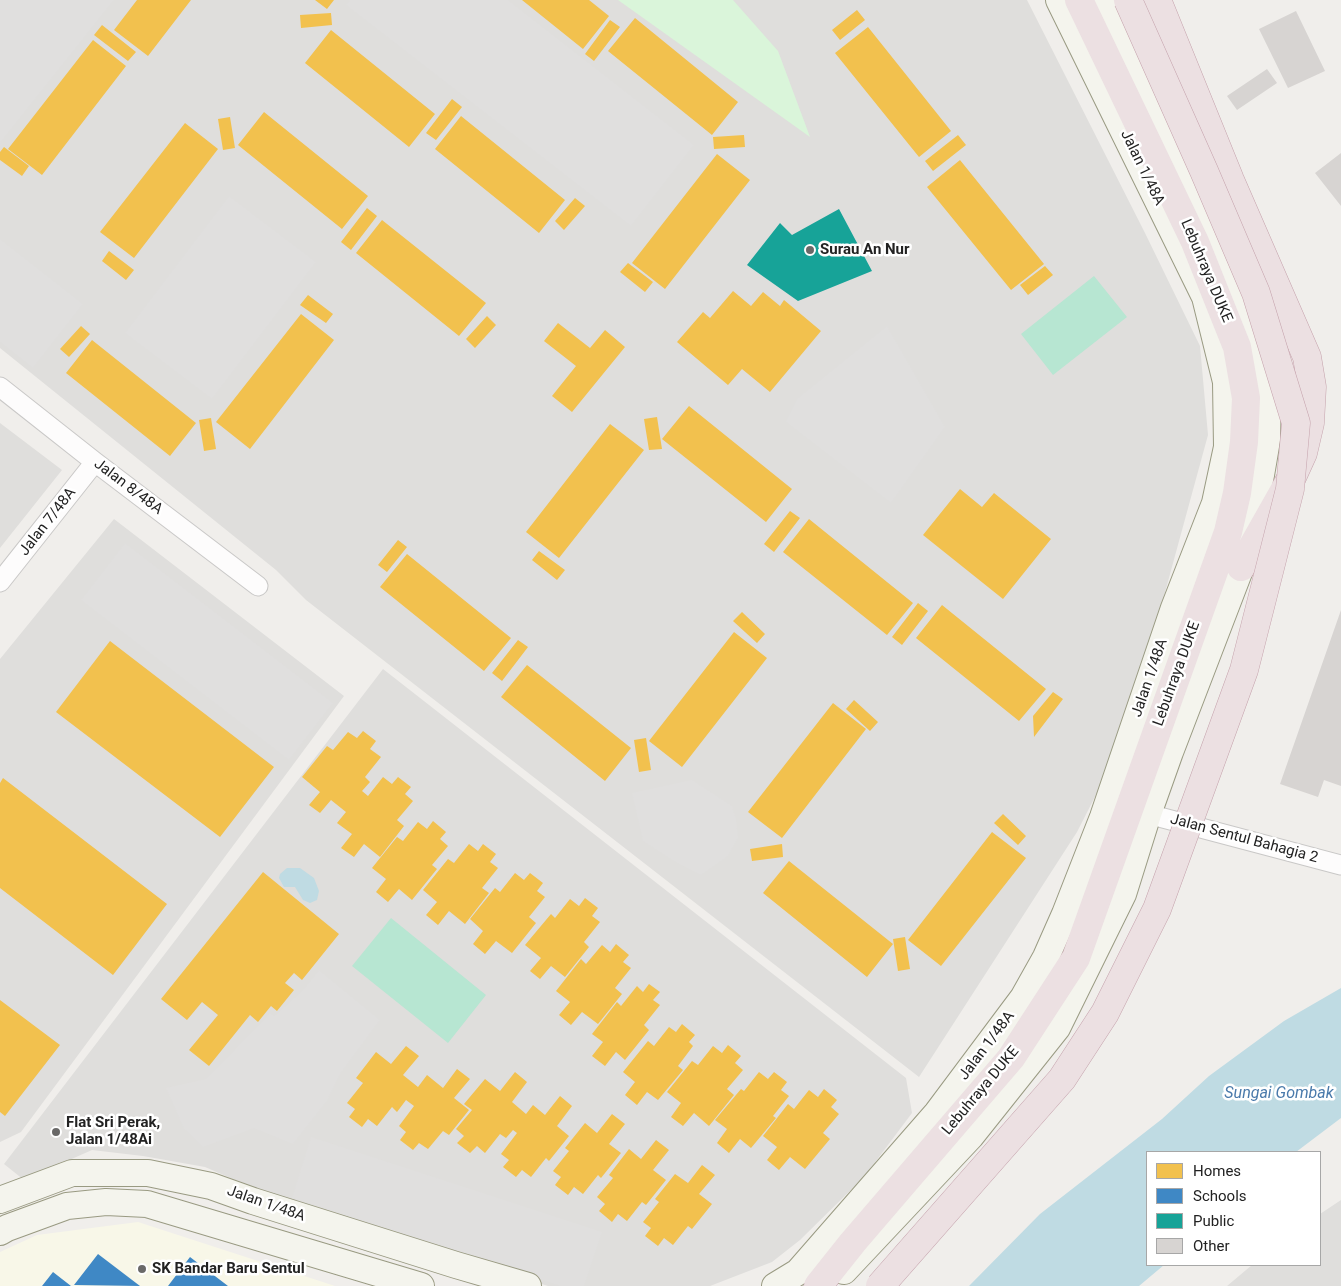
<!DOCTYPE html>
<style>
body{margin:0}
#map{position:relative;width:1341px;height:1286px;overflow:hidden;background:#f0eeeb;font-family:Roboto,sans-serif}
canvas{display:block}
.legend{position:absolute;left:1146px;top:1151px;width:175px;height:115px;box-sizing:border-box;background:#fff;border:1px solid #a7a7a7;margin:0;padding:6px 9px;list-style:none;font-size:15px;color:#222}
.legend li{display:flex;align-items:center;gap:10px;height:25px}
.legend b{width:25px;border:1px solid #a7a7a7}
</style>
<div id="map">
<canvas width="1341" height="1286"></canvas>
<ul class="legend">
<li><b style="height:14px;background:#f2c14e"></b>Homes</li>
<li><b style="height:14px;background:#3f88c5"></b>Schools</li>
<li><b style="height:14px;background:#17a398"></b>Public</li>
<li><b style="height:14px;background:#d7d4d2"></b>Other</li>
</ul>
</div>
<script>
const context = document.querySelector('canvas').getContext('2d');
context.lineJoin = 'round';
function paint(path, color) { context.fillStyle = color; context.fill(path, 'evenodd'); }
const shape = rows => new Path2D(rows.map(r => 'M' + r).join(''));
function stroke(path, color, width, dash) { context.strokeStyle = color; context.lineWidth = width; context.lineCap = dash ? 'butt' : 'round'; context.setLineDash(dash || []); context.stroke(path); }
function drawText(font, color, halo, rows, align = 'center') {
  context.font = font + ' Roboto,sans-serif'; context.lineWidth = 5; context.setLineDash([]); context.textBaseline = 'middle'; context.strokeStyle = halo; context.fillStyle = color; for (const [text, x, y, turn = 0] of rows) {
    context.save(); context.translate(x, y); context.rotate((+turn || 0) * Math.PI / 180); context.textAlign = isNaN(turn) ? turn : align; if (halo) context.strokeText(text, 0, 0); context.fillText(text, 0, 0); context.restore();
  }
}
paint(shape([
 [0,0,1027,0,1145,233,1200,346,1208,435,1158,618,1103,781,1077,832,919,1077,306,600,276,570,0,348],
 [0,423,62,470,0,548],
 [114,519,344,696,21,1132,0,1142,0,659],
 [383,669,906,1078,912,1113,864,1177,800,1240,772,1262,710,1286,548,1286,291,1204,205,1167,143,1156,92,1150,24,1180,4,1164],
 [1341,1200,1341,1286,1227,1286,1252,1265,1320,1265,1320,1214]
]), '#dfdedc');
paint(shape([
 [138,1222,335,1286,0,1286,0,1252,37,1235]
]), '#f8f7e8');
paint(shape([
 [618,0,733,0,778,51,810,137]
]), '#daf5da');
paint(shape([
 [1094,276,1127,317,1053,375,1021,334],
 [391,918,486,995,448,1043,352,966]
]), '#b7e6d2');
paint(shape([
 [0,0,114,0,0,143],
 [350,0,508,0,694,145,631,226,346,5],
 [229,196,316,262,212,399,125,333],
 [0,239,83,304,33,368,0,342],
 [887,326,945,427,891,503,786,422,798,398],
 [125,543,333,703,289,760,81,600],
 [692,780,732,806,736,819,738,838,728,856,701,875,674,861,643,841,632,793],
 [319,970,380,1020,340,1074,327,1101,293,1144,254,1128,203,1147,184,1129,166,1088,206,1079,270,1013,274,1016,303,990],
 [311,1137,602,1232,584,1286,561,1286,292,1198]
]), '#e0dfde');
paint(shape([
 [287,868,300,868,314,878,319,891,317,900,310,903,303,900,295,887,284,887,279,878,280,874],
 [1341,988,1341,1118,1296,1152,1147,1152,1147,1265,1164,1265,1139,1286,969,1286,1040,1214,1162,1119,1209,1076,1284,1021]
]), '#bfdbe3');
paint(shape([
 [137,0,191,0,148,56,114,30],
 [315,0,334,0,327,9],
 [522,0,589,0,609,16,583,49],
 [857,10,865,20,840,40,832,30],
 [331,13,332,25,301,28,300,15],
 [635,18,738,102,712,135,608,51],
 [610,20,620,27,594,61,585,54],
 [102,25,136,52,128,61,94,35],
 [868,27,951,131,919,157,835,53],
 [331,30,435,114,409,147,305,63],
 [93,40,126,66,42,175,8,149],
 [452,99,462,107,436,140,426,133],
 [264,112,368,196,342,229,238,145],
 [461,116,565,200,539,233,435,149],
 [230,117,235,148,223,150,218,119],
 [185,123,218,149,134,258,100,232],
 [744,135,745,147,714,149,713,137],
 [958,135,966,145,933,171,925,161],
 [4,147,29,166,22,176,0,160,0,152],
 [717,154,750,180,665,289,632,263],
 [960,160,1044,264,1011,290,927,187],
 [575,198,585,206,564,230,555,221],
 [367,208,377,216,351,250,341,242],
 [382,220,486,303,459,336,356,253],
 [109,251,134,270,126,280,102,261],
 [628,263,653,282,645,292,620,272],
 [1045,266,1053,275,1028,295,1020,285],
 [733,291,751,306,763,292,780,306,784,300,821,331,770,392,742,369,728,385,677,342,703,312,710,318],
 [308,295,333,314,326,323,300,305],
 [301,314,334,340,250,449,216,422],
 [487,316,496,325,475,348,466,339],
 [558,323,590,348,605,330,625,347,572,412,552,396,576,366,544,341],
 [81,326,90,334,69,357,60,349],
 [92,340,196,423,170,456,66,373],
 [689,406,792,489,766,522,662,439],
 [657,417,662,449,649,450,644,419],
 [211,418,216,449,204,451,199,420],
 [610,424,644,450,559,558,526,532],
 [960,489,982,507,994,493,1051,539,1003,599,923,535],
 [790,511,800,518,774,552,764,544],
 [809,519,913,603,887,635,783,552],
 [398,540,407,547,387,572,378,565],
 [539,551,565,570,557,580,532,560],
 [407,554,511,638,484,671,380,587],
 [918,603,928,611,902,645,892,637],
 [942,605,1046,689,1019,721,916,638],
 [742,612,765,634,757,643,733,621],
 [734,632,767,658,682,767,649,741],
 [518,640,528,647,502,681,492,673],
 [110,641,274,767,220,837,56,712],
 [527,665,631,748,605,781,501,697],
 [1053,692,1063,699,1034,737,1033,716],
 [854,700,878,722,870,731,846,709],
 [833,703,866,729,782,838,748,812],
 [363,731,376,741,370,749,381,757,365,777,370,782,362,791,368,796,383,777,392,784,398,777,411,787,405,794,413,801,397,820,404,826,380,857,364,844,354,857,341,848,352,834,337,823,346,812,331,800,320,813,309,805,320,792,302,777,327,746,333,750,348,732,357,738],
 [646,738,651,770,639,772,634,740],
 [3,778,167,904,113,975,0,888,0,783],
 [1003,814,1026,836,1018,845,994,823],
 [433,821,446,832,440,839,448,846,432,865,437,869,412,900,399,889,388,902,376,892,386,879,372,868,397,837,403,841,418,822,427,829],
 [992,832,1026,858,941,966,908,940],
 [469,844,478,851,483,844,496,854,490,862,498,868,482,888,489,893,465,924,449,911,438,925,426,915,437,902,423,890,448,859,454,863],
 [782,844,783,857,752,861,750,849],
 [789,861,893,944,867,977,763,893],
 [263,872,339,934,302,980,294,973,285,983,294,990,277,1011,271,1006,258,1022,250,1015,209,1066,189,1050,218,1015,202,1002,187,1020,161,999],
 [515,873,524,880,530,873,543,883,537,891,545,897,529,917,536,923,512,953,496,941,485,954,473,944,483,931,470,919,495,888,500,892],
 [585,898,598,908,592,916,600,922,584,942,589,947,565,977,551,966,540,979,530,971,541,958,525,945,551,914,555,918,570,899,579,906],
 [905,937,910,969,898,971,893,939],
 [616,944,629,955,623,962,631,968,615,988,622,994,598,1024,582,1012,571,1025,559,1015,570,1002,556,991,581,959,586,964,602,945,610,952],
 [649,984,660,992,653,1000,660,1005,644,1025,649,1030,625,1060,616,1052,605,1066,592,1056,603,1042,592,1034,617,1002,621,1006,637,986,643,992],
 [0,1000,60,1045,5,1116,0,1112],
 [682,1024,695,1035,689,1042,693,1046,678,1066,683,1070,658,1100,647,1092,637,1105,625,1095,635,1082,623,1072,648,1041,654,1046,669,1027,676,1032],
 [728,1045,741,1056,735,1063,743,1070,727,1089,734,1095,709,1126,694,1113,683,1126,671,1117,681,1103,667,1092,692,1061,698,1065,713,1046,722,1053],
 [406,1046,419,1056,403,1075,418,1087,427,1075,443,1088,457,1069,470,1079,454,1098,469,1110,449,1135,443,1131,428,1149,419,1143,413,1150,400,1140,406,1132,399,1126,414,1106,406,1100,397,1112,392,1107,377,1126,368,1119,362,1127,349,1117,355,1109,347,1103,363,1083,356,1078,376,1052,391,1064],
 [515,1072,527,1082,512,1102,526,1114,533,1105,545,1115,560,1096,572,1106,557,1126,569,1136,549,1161,546,1158,531,1177,522,1170,516,1177,503,1167,509,1160,501,1154,517,1133,513,1130,506,1138,500,1134,485,1153,477,1146,470,1153,457,1143,464,1136,456,1129,472,1110,464,1104,485,1079,500,1091],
 [759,1072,768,1079,774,1072,787,1082,781,1090,789,1096,773,1116,776,1118,751,1148,740,1139,729,1153,717,1143,727,1129,715,1120,741,1089,744,1091],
 [824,1089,837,1100,831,1107,839,1114,823,1133,830,1139,805,1169,790,1157,779,1170,767,1160,777,1147,763,1136,788,1104,794,1109,809,1090,818,1097],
 [612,1114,625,1124,609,1144,621,1153,601,1178,598,1175,583,1194,574,1187,568,1195,555,1185,561,1177,553,1171,569,1151,565,1148,585,1123,597,1133],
 [656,1140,669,1150,653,1170,666,1180,646,1205,642,1202,627,1221,618,1214,612,1222,599,1211,605,1204,597,1197,613,1178,609,1175,629,1149,641,1159],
 [702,1165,715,1175,699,1194,712,1204,692,1229,688,1226,673,1245,664,1238,658,1246,645,1236,651,1228,643,1222,659,1202,655,1199,675,1174,688,1183]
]), '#f2c14e');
paint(shape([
 [98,1254,140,1286,74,1285],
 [190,1257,228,1286,168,1286],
 [53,1272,71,1286,42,1286]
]), '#3f88c5');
paint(shape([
 [839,209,872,271,798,301,747,265,780,223,792,235]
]), '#17a398');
paint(shape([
 [1296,11,1325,71,1288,88,1259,29],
 [1267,69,1277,83,1237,110,1227,96],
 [1341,153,1341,206,1315,173],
 [1341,610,1341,786,1324,780,1318,797,1280,784]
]), '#d7d4d2');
const street = shape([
 [0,387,95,462,258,586],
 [0,582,95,462],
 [1148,814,1341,865]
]);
const secondary = shape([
 [0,1200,72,1173,148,1173,211,1186,253,1201,456,1265,528,1286],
 [0,1232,7,1228,67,1206,106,1202,147,1204,421,1286],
 [844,1271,971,1136,1057,1028,1123,894,1148,814,1170,752,1241,567,1261,475,1267,440,1268,394,1260,347,1216,234,1104,0],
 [775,1286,798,1272,937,1113,1023,998,1046,957,1065,914,1103,817,1174,608,1215,503,1227,447,1226,382,1205,297,1059,0]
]);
const highway = shape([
 [1157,0,1230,180,1307,357,1312,387,1310,423,1303,453,1293,475,1241,567],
 [818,1286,853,1242,1011,1058,1076,958,1228,532,1237,493,1244,442,1246,398,1237,347,1195,242,1079,0]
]);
stroke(street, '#c9c8c7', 21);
stroke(secondary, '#999a82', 28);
stroke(highway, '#c5a2ac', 29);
stroke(street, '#fdfcfc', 19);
stroke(secondary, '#f4f4ed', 26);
stroke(highway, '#ece0e2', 28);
const highwayBridge = shape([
 [880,1286,1062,1079,1105,1013,1157,909,1244,670,1290,489,1296,423,1256,293,1204,171,1128,0]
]);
stroke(highwayBridge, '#c5a2ac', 29, []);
stroke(highwayBridge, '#ece0e2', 28);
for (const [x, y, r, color] of [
 [810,250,5,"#6a6968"],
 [56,1132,5,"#6a6968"],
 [142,1269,5,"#6a6968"]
]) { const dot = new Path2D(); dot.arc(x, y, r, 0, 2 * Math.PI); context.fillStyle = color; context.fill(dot); stroke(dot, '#fff', 2); }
drawText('15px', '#222', '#fff', [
 ["Jalan 1/48A",1142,168,64],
 ["Lebuhraya DUKE",1206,271,67],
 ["Jalan 8/48A",128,487,37],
 ["Jalan 7/48A",48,522,-52],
 ["Lebuhraya DUKE",1177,674,-70],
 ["Jalan 1/48A",1150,678,-71],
 ["Jalan Sentul Bahagia 2",1244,839,15],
 ["Jalan 1/48A",987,1046,-53],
 ["Lebuhraya DUKE",981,1091,-50],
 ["Jalan 1/48A",266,1204,19]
]);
drawText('bold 15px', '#222', '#fff', [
 ["Surau An Nur",820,250],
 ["Flat Sri Perak,",66,1123],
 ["Jalan 1/48Ai",66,1140],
 ["SK Bandar Baru Sentul",152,1269]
], 'left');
drawText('italic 16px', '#4a7aab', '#fff', [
 ["Sungai Gombak",1279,1094]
]);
</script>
